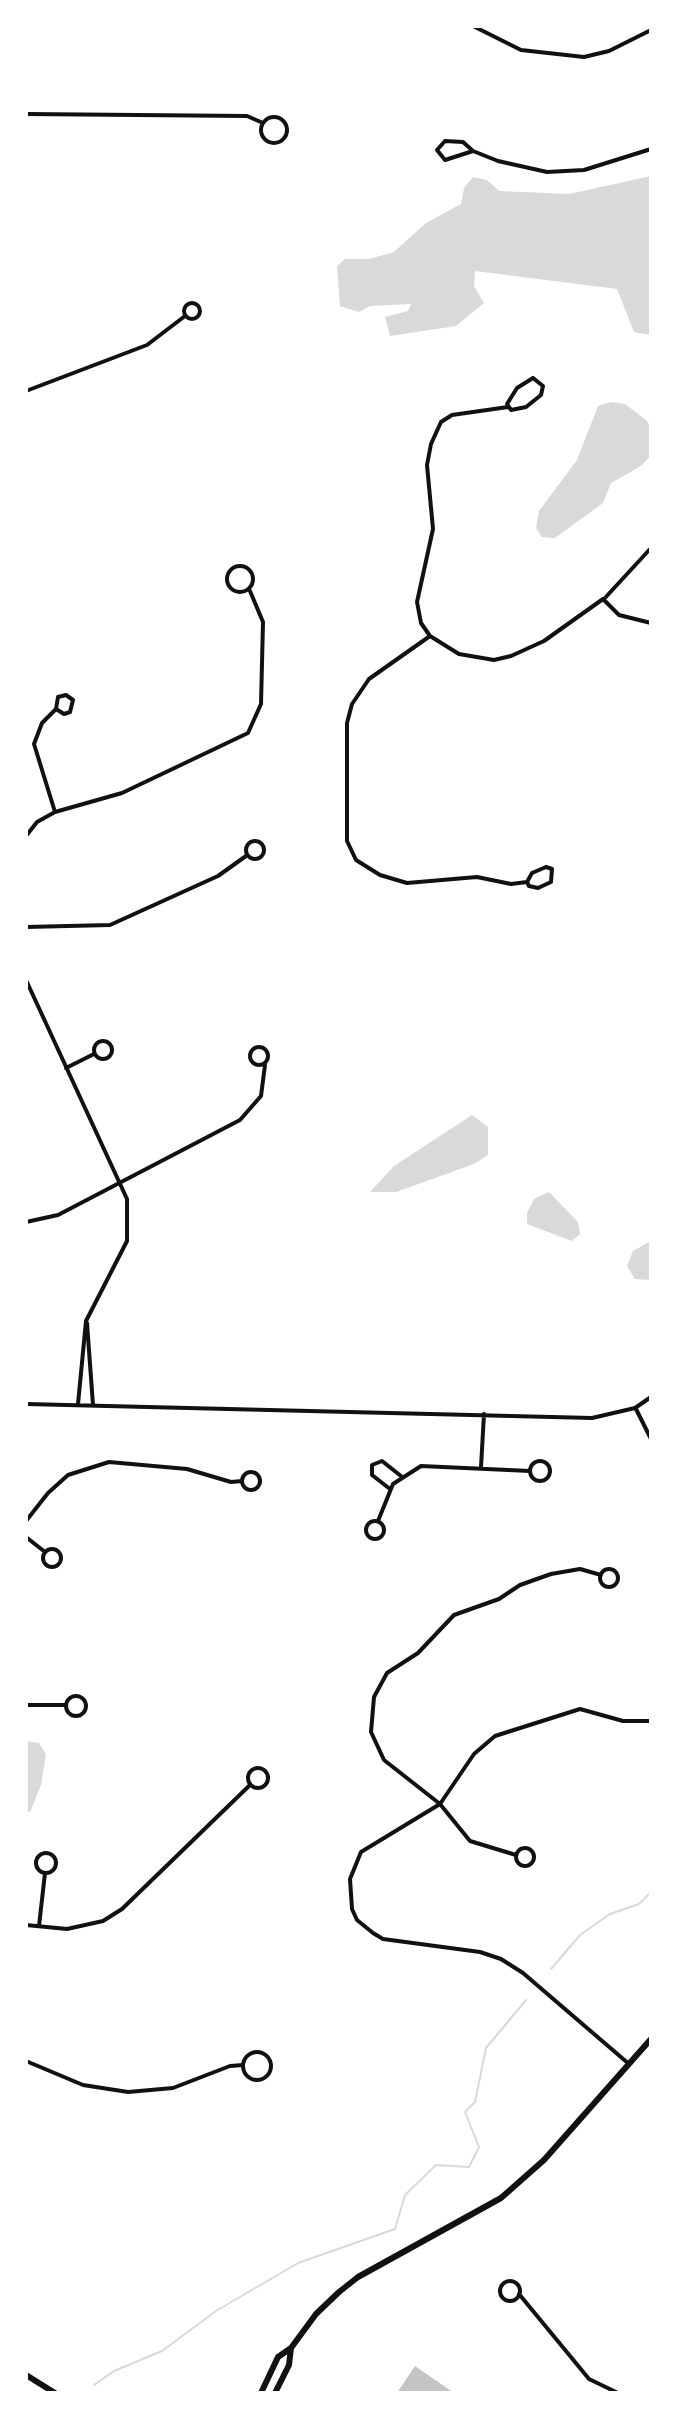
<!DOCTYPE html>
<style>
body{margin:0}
#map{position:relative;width:677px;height:2419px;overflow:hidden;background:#fff;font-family:Montserrat,sans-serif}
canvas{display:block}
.frame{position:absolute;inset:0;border:28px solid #fff;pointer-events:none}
</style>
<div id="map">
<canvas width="677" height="2419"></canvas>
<div class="frame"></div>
</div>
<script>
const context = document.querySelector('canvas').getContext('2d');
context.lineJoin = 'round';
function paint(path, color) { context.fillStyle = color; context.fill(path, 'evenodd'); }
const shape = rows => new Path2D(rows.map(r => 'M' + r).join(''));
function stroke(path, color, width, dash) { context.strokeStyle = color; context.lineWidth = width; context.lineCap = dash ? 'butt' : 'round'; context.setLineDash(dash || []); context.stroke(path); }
paint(shape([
 [651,176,651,335,634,332,617,289,475,271,474,286,484,303,456,326,390,336,385,317,408,311,411,304,370,306,359,312,340,306,337,266,345,259,369,259,394,252,426,223,461,204,464,188,473,177,487,180,499,191,569,194],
 [611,402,625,404,646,420,651,427,651,455,641,466,611,483,603,503,555,538,542,537,536,528,539,511,577,460,598,406],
 [472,1115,488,1127,488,1155,474,1164,396,1192,370,1192,394,1166],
 [549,1192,578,1222,580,1234,572,1241,527,1224,527,1213,534,1199],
 [651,1241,651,1280,635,1279,627,1266,633,1251],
 [26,1741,39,1743,46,1754,41,1785,30,1812,27,1812]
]), '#d9d9d9');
stroke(shape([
 [551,1969,580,1935,610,1914,639,1904,651,1892],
 [94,2385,114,2371,162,2351,216,2311,298,2263,395,2229,405,2195,436,2165,469,2167,479,2147,465,2112,475,2102,486,2048,526,2000]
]), '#d9d9d9', 2);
paint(shape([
 [415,2366,454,2393,397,2393]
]), '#c4c4c4');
stroke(shape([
 [473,26,521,50,584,57,609,51,651,30],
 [26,114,247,116,263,123],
 '261 130a13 13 0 1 1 26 0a13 13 0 1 1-26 0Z',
 [473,151,445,160,437,150,445,141,463,142,473,151,498,161,547,172,584,170,651,149],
 '184 311a8 8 0 1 1 16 0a8 8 0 1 1-16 0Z',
 [533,378,543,386,541,395,526,407,511,410,507,404,517,388,533,378],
 [26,391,147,345,185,316],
 '227 579a13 13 0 1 1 26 0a13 13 0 1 1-26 0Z',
 [604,599,651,548],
 [430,636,421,623,417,602,433,529,427,465,431,444,441,422,452,415,508,407],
 [55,812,34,744,42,723,56,709,58,697,66,695,73,700,70,712,64,714,56,709],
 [26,836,37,822,55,812,122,793,248,733,261,704,263,622,250,591],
 '246 850a9 9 0 1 1 18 0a9 9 0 1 1-18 0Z',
 [546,867,552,869,551,882,538,888,529,886,527,882,532,873,546,867],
 [527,882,511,884,477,877,407,883,380,875,356,860,347,841,347,723,352,704,369,679,430,636,459,654,494,660,511,656,544,641,603,599,619,615,651,623],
 [26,927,110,925,218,876,246,856],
 [26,980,127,1199,127,1241,86,1321,78,1404],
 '94 1050a9 9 0 1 1 18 0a9 9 0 1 1-18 0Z',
 '250 1056a9 9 0 1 1 18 0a9 9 0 1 1-18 0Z',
 [66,1068,94,1054],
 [651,1169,651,1174],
 [26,1222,58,1215,240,1120,261,1096,265,1065],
 [87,1323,93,1405],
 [26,1404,592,1418,635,1408,651,1397],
 [636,1409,651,1439],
 '530 1471a10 10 0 1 1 20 0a10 10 0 1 1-20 0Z',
 [481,1467,484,1414],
 '242 1481a9 9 0 1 1 18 0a9 9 0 1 1-18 0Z',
 [390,1489,372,1475,372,1465,382,1461,401,1476],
 [26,1521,48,1493,68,1475,109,1462,187,1469,231,1482,242,1481],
 [378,1521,393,1484,421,1466,530,1471],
 '366 1530a9 9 0 1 1 18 0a9 9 0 1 1-18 0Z',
 [26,1537,45,1552],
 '43 1558a9 9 0 1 1 18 0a9 9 0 1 1-18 0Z',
 '600 1578a9 9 0 1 1 18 0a9 9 0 1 1-18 0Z',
 '66 1706a10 10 0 1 1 20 0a10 10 0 1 1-20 0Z',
 [26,1705,66,1705],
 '248 1778a10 10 0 1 1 20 0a10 10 0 1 1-20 0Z',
 '516 1857a9 9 0 1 1 18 0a9 9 0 1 1-18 0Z',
 '36 1863a10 10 0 1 1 20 0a10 10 0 1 1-20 0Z',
 [516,1855,470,1841,440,1804,384,1760,371,1732,374,1697,387,1673,418,1653,454,1615,499,1599,520,1585,551,1574,580,1569,601,1575],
 [26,1925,67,1929,103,1921,122,1909,250,1785],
 [39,1926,45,1873],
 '243 2066a14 14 0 1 1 28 0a14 14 0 1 1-28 0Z',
 [26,2061,83,2085,128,2092,173,2088,230,2066,243,2065],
 [629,2064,523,1973,501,1959,480,1952,383,1939,373,1933,357,1920,352,1909,350,1879,361,1852,440,1804,474,1754,495,1736,580,1709,623,1721,651,1721],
 '500 2291a10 10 0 1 1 20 0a10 10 0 1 1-20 0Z',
 [519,2294,589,2379,618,2393]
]), '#111', 4);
stroke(shape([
 [261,2393,278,2357,291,2348,316,2314,339,2292,358,2277,501,2198,544,2160,651,2039],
 [275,2393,289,2365,291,2348]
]), '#111', 6);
stroke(shape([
 [26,2375,55,2393]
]), '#111', 6);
</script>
